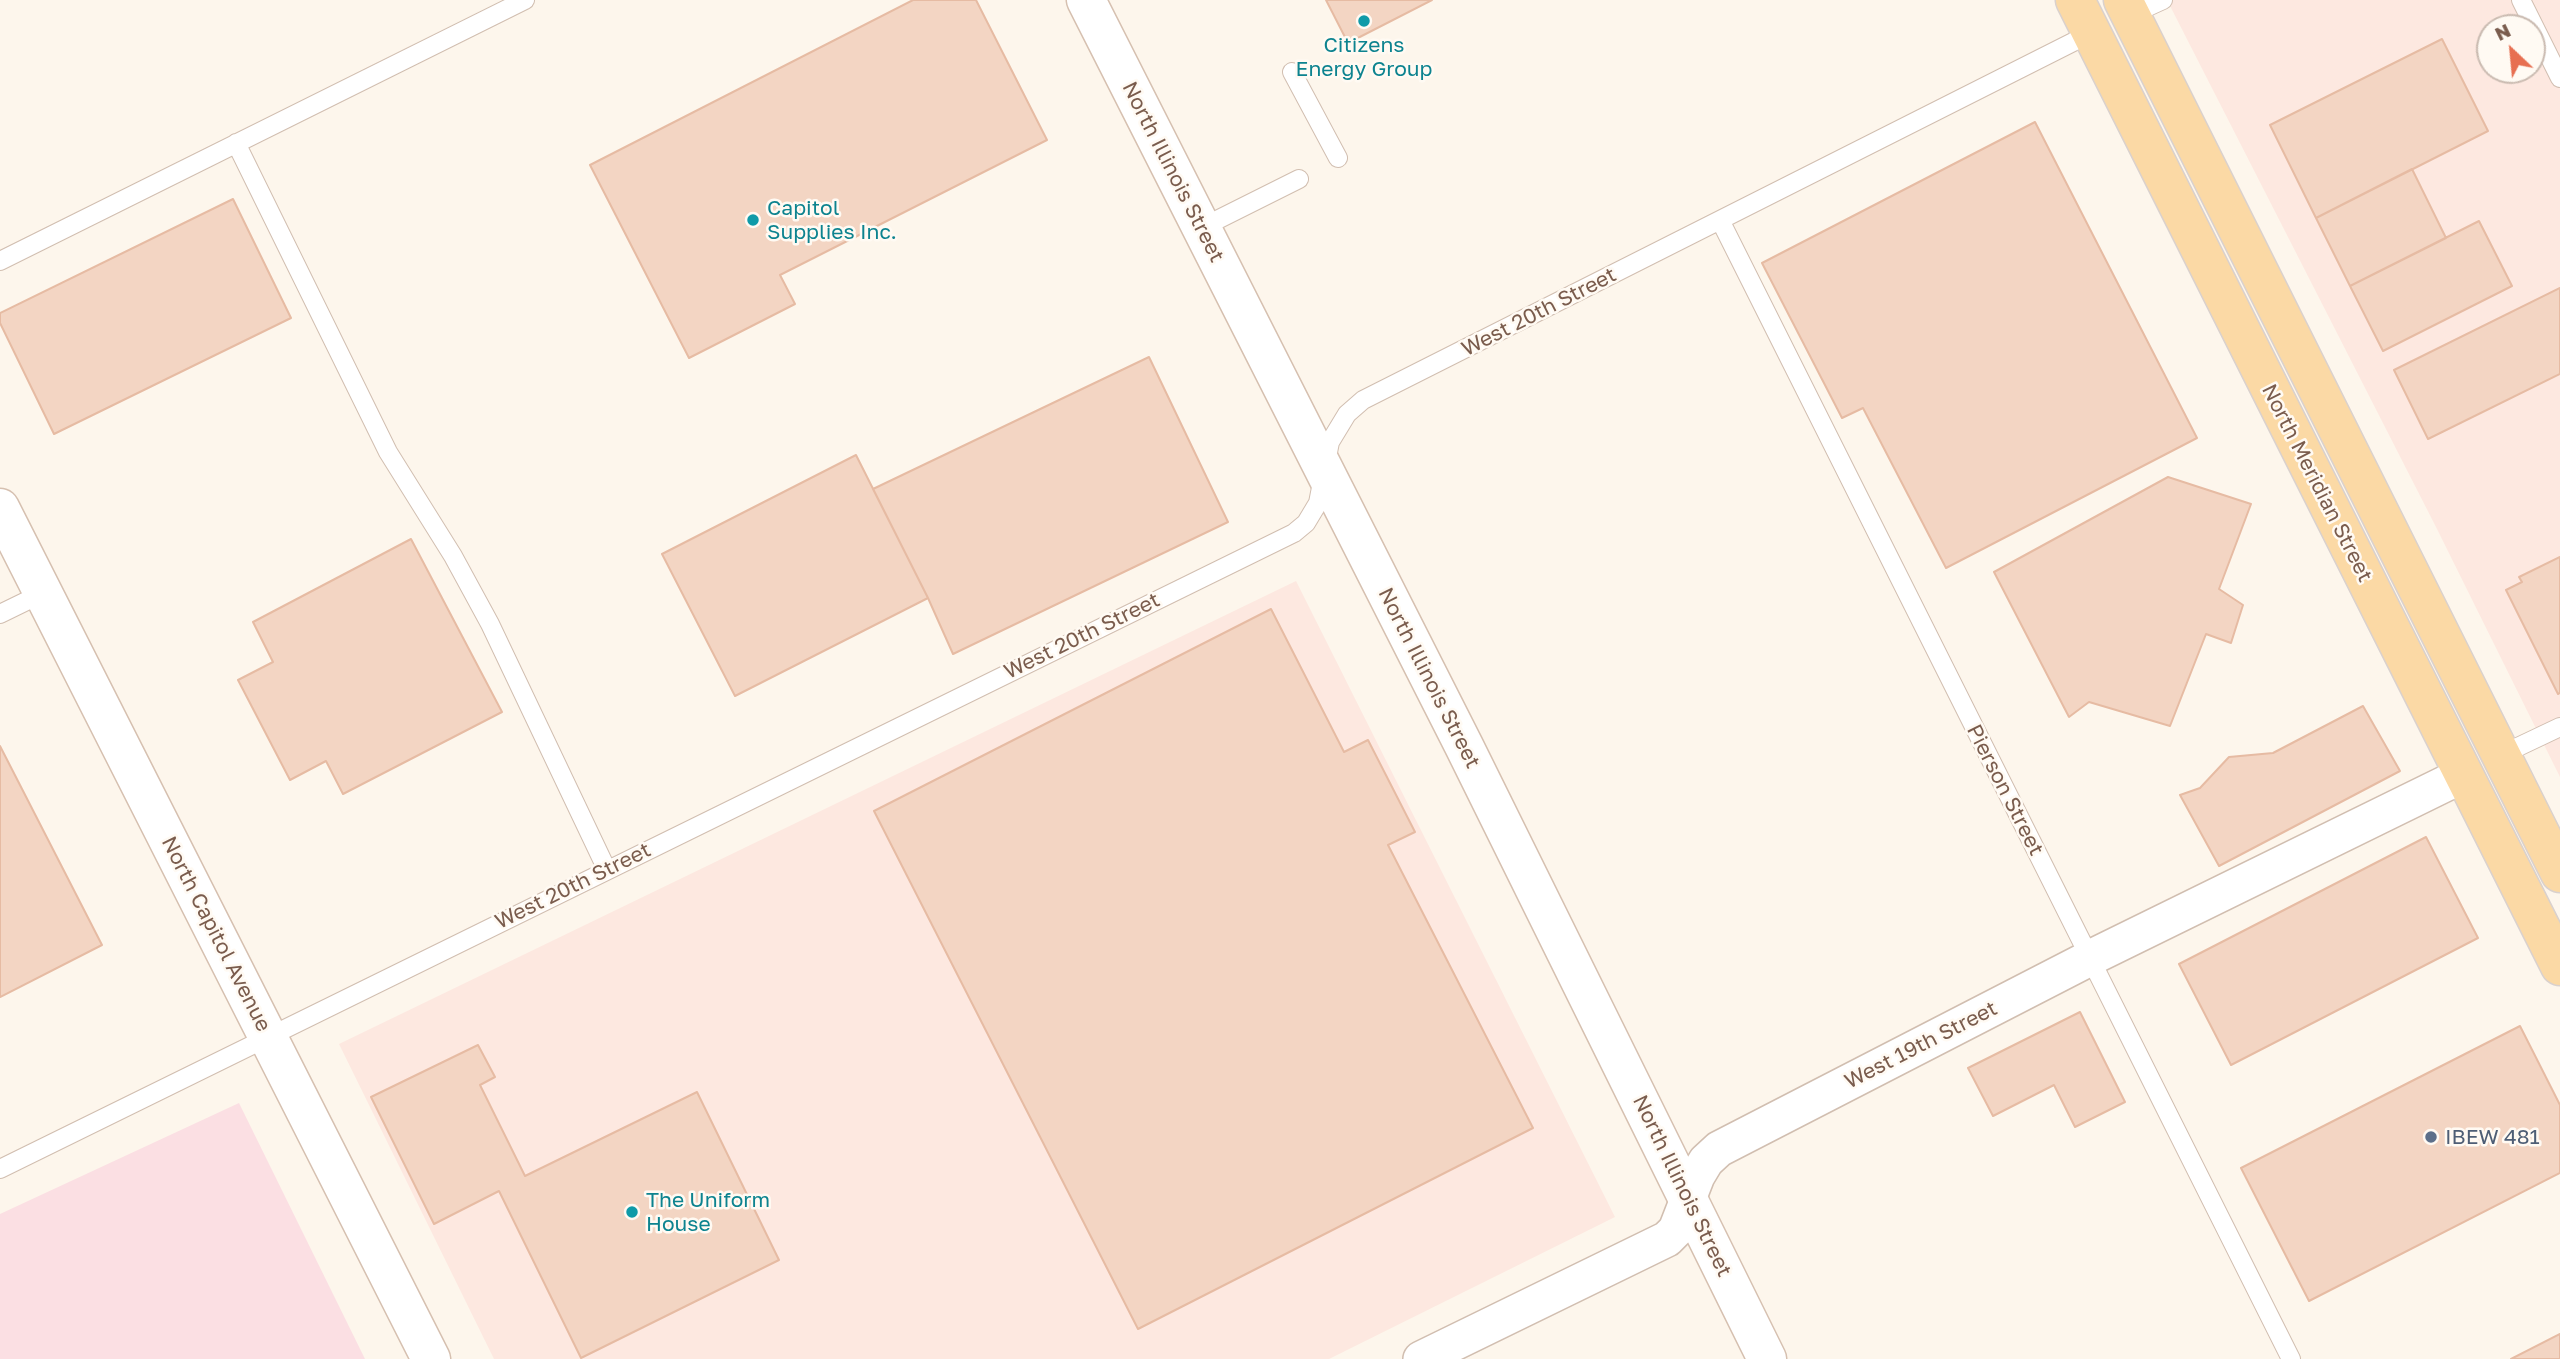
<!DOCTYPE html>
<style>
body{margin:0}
#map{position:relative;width:2560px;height:1359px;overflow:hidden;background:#fdf6ec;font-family:"Golos Text",sans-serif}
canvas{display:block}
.north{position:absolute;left:2476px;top:14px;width:70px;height:70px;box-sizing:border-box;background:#fffaf3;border:2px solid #cabbb1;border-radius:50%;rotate:334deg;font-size:19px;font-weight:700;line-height:28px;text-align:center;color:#7a5c4d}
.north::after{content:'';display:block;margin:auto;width:24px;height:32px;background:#e76f51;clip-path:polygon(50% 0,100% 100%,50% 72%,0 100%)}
</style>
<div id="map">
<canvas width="2560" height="1359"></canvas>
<div class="north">N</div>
</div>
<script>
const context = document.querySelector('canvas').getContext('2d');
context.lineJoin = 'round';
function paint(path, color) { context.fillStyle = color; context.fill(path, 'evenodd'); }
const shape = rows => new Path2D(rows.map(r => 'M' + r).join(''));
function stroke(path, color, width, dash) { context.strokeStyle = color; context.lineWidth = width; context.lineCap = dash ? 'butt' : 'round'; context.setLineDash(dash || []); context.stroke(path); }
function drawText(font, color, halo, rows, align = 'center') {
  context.font = font + ' "Golos Text",sans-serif'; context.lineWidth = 5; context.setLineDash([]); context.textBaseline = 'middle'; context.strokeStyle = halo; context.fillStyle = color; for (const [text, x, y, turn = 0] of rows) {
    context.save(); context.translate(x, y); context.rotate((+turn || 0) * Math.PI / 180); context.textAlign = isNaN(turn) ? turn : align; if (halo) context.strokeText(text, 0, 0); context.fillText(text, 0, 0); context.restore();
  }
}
paint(shape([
 [2167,0,2560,0,2560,777,2436,527],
 [2490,28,2532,28,2532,70,2490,70],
 [1296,581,1615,1217,1329,1359,494,1359,339,1044]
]), '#fde8e0');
paint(shape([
 [239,1103,365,1359,0,1359,0,1214]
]), '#fbdfe3');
const building = shape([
 [913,0,976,0,1047,140,780,275,795,304,689,358,590,165,913,0],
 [1326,0,1432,0,1348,43,1326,0],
 [2442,39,2488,131,2316,218,2270,125,2442,39],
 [2035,122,2197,438,1946,568,1863,408,1842,418,1762,263,2035,122],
 [2412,169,2446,238,2350,286,2316,218,2412,169],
 [233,199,291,318,54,434,0,323,0,313,233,199],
 [2479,221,2512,286,2383,351,2350,286,2479,221],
 [2560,288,2560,374,2428,439,2394,370,2560,288],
 [1149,357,1228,522,953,654,928,598,873,489,1149,357],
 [856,455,928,598,735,696,662,554,856,455],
 [2168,477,2251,504,2219,589,2243,605,2231,643,2206,634,2170,726,2089,702,2069,717,1994,572,2168,477],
 [411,539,502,712,343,794,326,761,290,780,238,680,273,662,253,622,411,539],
 [2560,557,2560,693,2558,694,2506,590,2522,582,2519,577,2560,557],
 [1271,609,1344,752,1368,740,1415,832,1388,845,1533,1128,1138,1329,874,811,1271,609],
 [2363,706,2400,771,2219,866,2180,795,2200,788,2229,757,2273,753,2363,706],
 [0,746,102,945,0,997,0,746],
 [2426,837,2478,938,2231,1065,2179,964,2426,837],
 [2080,1012,2125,1102,2075,1127,2054,1085,1993,1116,1968,1068,2080,1012],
 [2520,1026,2560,1105,2560,1173,2309,1301,2241,1168,2520,1026],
 [478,1045,495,1077,480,1085,525,1176,697,1092,779,1260,581,1358,499,1191,434,1224,371,1097,478,1045],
 [2560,1334,2560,1359,2511,1359,2560,1334]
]);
paint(building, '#f3d5c3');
stroke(building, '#e6bba3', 2);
const service = shape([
 [2521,0,2560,78],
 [2130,15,2163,0],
 [1292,72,1338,158],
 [236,143,388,452,453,556,490,624,607,870],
 [1720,220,2291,1359],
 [1201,228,1299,179],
 [0,261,525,0],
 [0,614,43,593],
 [2501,755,2560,727],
 [0,1169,1294,533,1306,523,1318,503,1330,442,1347,414,1363,400,2091,33]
]);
const minor = shape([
 [1421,1359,1667,1239,1676,1230,1697,1176,1706,1161,1719,1149,2090,958,2463,775]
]);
const secondary = shape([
 [1086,0,1464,746,1767,1359],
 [0,508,431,1359]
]);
const primary = shape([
 [2075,0,2560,966],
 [2123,0,2560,873]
]);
stroke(service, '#d1beb0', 20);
stroke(minor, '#d1beb0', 38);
stroke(secondary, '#d6c0b0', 41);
stroke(primary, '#dad1cd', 41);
stroke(service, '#fff', 18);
stroke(minor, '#fff', 35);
stroke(secondary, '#fff', 38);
stroke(primary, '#fbd9a5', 38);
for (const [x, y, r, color] of [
 [1364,21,7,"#0f9aa8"],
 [753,220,7,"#0f9aa8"],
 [2431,1137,7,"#5c6f8a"],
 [632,1212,7,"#0f9aa8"]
]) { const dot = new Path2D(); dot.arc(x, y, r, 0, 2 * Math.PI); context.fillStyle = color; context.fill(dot); stroke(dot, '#fffaf3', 2.5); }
drawText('21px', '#0d838f', '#fffaf3', [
 ["Citizens",1364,45,"center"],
 ["Energy Group",1364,69,"center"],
 ["Capitol",767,208],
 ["Supplies Inc.",767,232],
 ["The Uniform",646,1200],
 ["House",646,1224]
], 'left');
drawText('21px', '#7a5c4d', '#fffaf3', [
 ["North Illinois Street",1173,172,63],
 ["West 20th Street",1539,312,-27],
 ["North Meridian Street",2317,483,63],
 ["West 20th Street",1082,636,-26],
 ["North Illinois Street",1429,678,63],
 ["Pierson Street",2005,790,63],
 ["West 20th Street",573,886,-26],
 ["North Capitol Avenue",216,934,63],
 ["West 19th Street",1921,1045,-27],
 ["North Illinois Street",1682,1186,64]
]);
drawText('21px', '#4e5e75', '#fffaf3', [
 ["IBEW 481",2445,1137]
], 'left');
</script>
